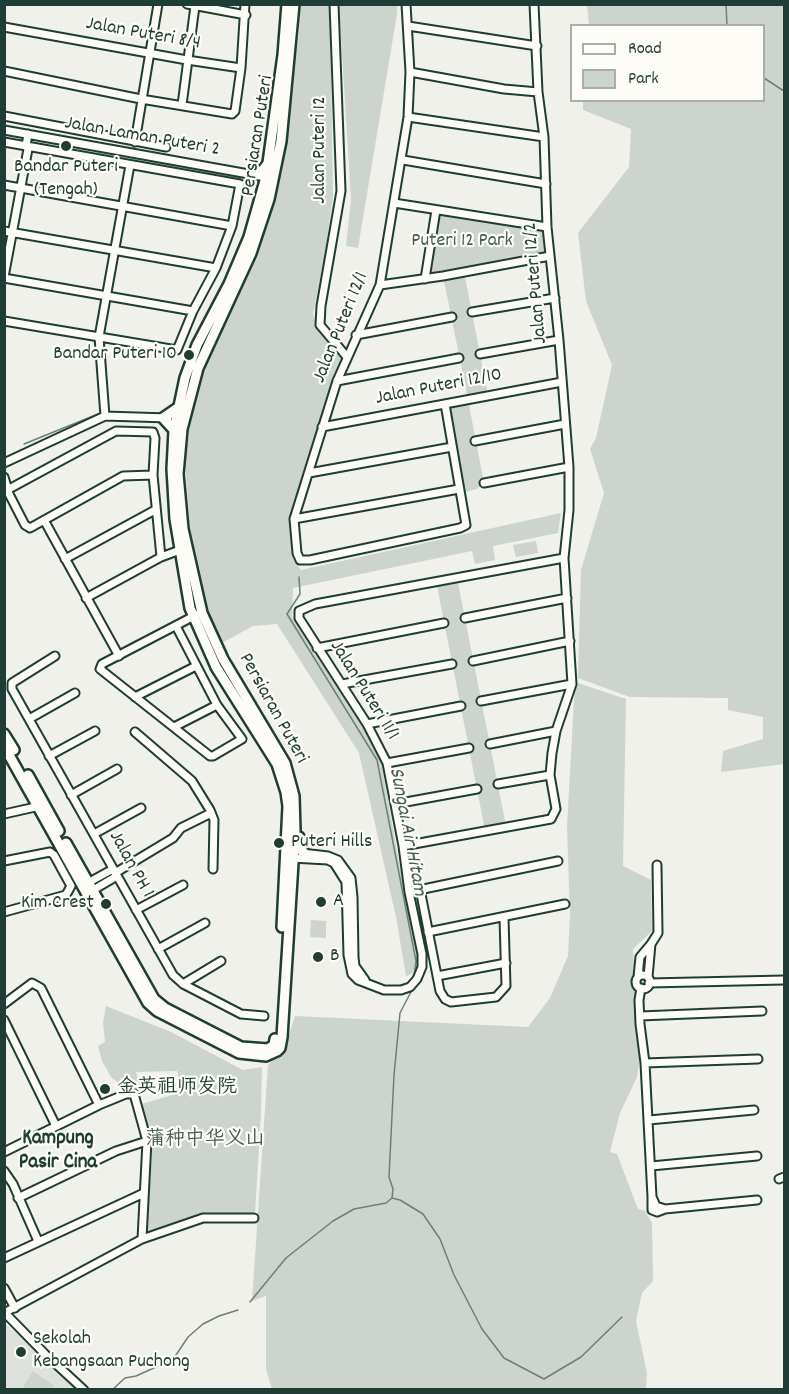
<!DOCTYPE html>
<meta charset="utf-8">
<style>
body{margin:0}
#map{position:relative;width:789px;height:1394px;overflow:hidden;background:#f0f1eb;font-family:Dekko,sans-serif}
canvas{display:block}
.frame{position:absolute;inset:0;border:6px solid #1f3d34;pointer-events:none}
.legend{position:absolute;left:570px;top:24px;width:195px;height:78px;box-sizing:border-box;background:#fdfcf7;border:2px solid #a4b0a9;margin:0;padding:8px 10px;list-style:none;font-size:18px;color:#1f3d34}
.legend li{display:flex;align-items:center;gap:12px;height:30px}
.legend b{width:30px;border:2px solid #a4b0a9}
</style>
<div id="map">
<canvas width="789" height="1394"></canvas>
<div class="frame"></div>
<ul class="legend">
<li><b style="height:8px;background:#fdfcf7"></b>Road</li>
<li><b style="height:16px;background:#cdd3cd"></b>Park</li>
</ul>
</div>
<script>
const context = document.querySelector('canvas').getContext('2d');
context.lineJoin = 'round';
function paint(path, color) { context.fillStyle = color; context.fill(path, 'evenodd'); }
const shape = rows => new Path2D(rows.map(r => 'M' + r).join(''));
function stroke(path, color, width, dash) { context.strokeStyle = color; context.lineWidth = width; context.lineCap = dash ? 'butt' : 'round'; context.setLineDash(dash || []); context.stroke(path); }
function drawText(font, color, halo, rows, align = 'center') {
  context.font = font + ' Dekko,"LXGW WenKai TC",sans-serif'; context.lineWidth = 4.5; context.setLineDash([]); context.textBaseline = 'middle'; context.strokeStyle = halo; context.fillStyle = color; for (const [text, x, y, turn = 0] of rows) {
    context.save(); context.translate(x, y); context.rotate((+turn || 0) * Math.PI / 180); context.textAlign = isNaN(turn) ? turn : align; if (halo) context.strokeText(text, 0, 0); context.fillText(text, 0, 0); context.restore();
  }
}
paint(shape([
 [4,1323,21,1336,78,1389,5,1389]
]), '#dfe2dc');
paint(shape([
 [300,5,329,5,330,10,333,196,325,254,313,314,319,332,342,360,290,517,293,560,301,570,561,513,558,533,493,546,495,560,475,564,472,551,293,588,292,617,376,748,382,766,399,863,419,954,417,966,413,973,406,976,396,917,359,753,277,624,253,626,220,644,202,597,192,552,185,463,190,424,201,376,220,327,245,281,267,221,279,178,299,33],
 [339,5,397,5,397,14,358,248,346,246,351,199],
 [587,5,784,5,784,764,721,772,723,751,763,739,763,717,728,710,728,698,630,697,578,678,581,570,604,493,590,449,596,438,612,365,586,301,578,233,629,167,631,129,583,110,583,101,764,100,764,26,589,25],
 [439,213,543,228,546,254,430,273],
 [464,272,488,395,468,400,484,483,477,489,461,493,445,404,468,399,443,276],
 [536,541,538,553,516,557,513,545],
 [457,578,506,826,485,830,436,581],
 [575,682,626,699,623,866,651,880,652,931,633,949,640,1059,637,1077,620,1113,610,1152,617,1154,638,1209,645,1211,652,1223,653,1281,642,1293,636,1321,647,1373,646,1389,272,1389,266,1369,266,1296,252,1301,268,1065,285,1047,295,1016,528,1027,550,998,568,956,570,914,567,827],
 [311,920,326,921,326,938,310,937],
 [106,1006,171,1032,243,1070,262,1067,261,1113,255,1214,199,1214,163,1229,147,1231,152,1154,142,1104,182,1092,180,1081,177,1071,136,1072,141,1087,139,1090,124,1088,111,1077,102,1061,98,1046,105,1042,103,1022],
 [33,1371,54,1386,54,1389,22,1389]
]), '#cdd3cd');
stroke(shape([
 [726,4,727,26],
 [764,78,784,91],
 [24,444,98,414],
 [299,577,300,594,287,614,377,760,416,961,414,977],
 [392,1198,400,1200,423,1214,440,1239,454,1275,482,1329,504,1358,544,1379,581,1357,622,1317],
 [250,1302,286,1258,333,1221,354,1209,386,1203,392,1198,393,1189,389,1177,394,1075,400,1013,413,988],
 [112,1390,125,1378,136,1376,165,1363,176,1355,188,1337,203,1324,219,1316,238,1310]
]), '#6c8077', 1.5);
const minor = shape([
 [187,4,246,15],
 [334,4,341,191,321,306,320,325,347,357],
 [406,4,410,72,408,117,380,285,337,381,294,519,297,553,300,560,310,560,460,528,466,525,445,404],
 [408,26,537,46],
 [4,27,187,60,241,68],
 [4,71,141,99,232,114,235,111,241,68,245,4],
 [410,72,504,89,538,92],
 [182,105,195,6],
 [4,116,166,147],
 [408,117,544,137],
 [4,130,271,178],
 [4,142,240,184,232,226,216,268,193,311,177,350,4,321],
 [135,142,158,4],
 [403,160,546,184],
 [4,185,232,226],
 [394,203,547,227],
 [4,231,216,268],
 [4,277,28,149,26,146,28,134],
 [4,278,193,311],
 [425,279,436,210],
 [380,285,443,276,550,256],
 [472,312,555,298],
 [356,335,452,317],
 [480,354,559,340],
 [337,381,459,358],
 [105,416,99,337,130,165],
 [322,427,562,382],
 [475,441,565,424],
 [4,463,105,416,168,418],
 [309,473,452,447],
 [153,475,123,476,30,528,25,525,8,492,9,489,116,431,153,432,155,438,153,475,161,557],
 [4,477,8,490],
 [484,483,569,467],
 [294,519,459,489],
 [44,520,119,656],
 [65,559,155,510],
 [86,598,161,557,180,550],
 [465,618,567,598],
 [176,626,217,705,242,739,213,756,210,756,100,669,102,664,196,615],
 [317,648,444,623],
 [55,656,12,683,12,689,173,975,183,984,241,1014,264,1016],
 [473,661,570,641],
 [342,684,452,664],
 [135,697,196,666],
 [481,701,572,684],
 [29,719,75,693],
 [367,724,461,706],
 [174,727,217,705],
 [135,732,192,781,210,810,214,820,213,869],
 [490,744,556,731],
 [49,756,95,731],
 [387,763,469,748],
 [498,784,550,775],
 [71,795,117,769],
 [395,804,477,789],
 [4,814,40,806],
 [94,834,141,808],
 [403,846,551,819,556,809,550,775,552,753,556,731,572,684,564,558,569,510,569,467,559,340,547,227,544,137,538,92,534,4],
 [302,853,328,856,338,860,351,878,353,897,354,957,355,966,365,980],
 [291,858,328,860,334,863,346,882,348,955,352,974,358,980,384,990,401,990,410,987,417,979,422,967,422,954,409,892,403,846,387,763,367,724,299,618,299,611,315,604,564,558],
 [4,861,50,852,54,855,71,886,66,895,4,912],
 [115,873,173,838,181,828,211,813],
 [84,885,113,869],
 [420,889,440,991,445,999,451,1002,496,997,506,986,504,918],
 [409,892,558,861],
 [88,893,117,876],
 [136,910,183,885],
 [428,932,565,904],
 [651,944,658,933,657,865],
 [158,949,205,923],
 '636 982a7 7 0 1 1 14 0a7 7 0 1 1-14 0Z',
 [437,976,506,963],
 [638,977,640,957,651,944,648,977],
 [649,983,784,980],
 [183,984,221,961],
 [641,988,639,1000,640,1024,645,1063,652,1197],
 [4,1004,32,983,41,988,99,1105],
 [640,1016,762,1011],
 [4,1020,56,1126],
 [645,1063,758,1059],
 [649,1120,754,1110],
 [4,1152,99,1105,126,1094,134,1094,147,1141,142,1239],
 [651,1166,757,1156],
 [4,1171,13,1184,38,1241],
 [779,1179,784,1177],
 [18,1198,116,1151,147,1141],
 [665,1209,656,1206,652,1197,652,1210,657,1212,665,1209,757,1200],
 [4,1258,144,1193],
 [4,1288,15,1308],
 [4,1313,142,1239,203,1218,254,1218],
 [5,1313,45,1354,84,1390]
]);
const major = shape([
 [249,174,263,170,269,162],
 [174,430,163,418,179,407],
 [4,734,14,750],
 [4,746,148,1003,157,1011,239,1053,266,1056,277,1051,280,1048,282,1037,295,831,294,796,285,763,223,659,202,613,183,529,178,474,182,429,198,368,251,253,269,199,281,141,294,4],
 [28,775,59,831],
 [299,837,299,847,304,853],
 [66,843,154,999,165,1008,241,1047,268,1049,274,1045,275,1039],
 [282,927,288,806,286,792,277,764,216,667,190,608,175,519,172,469,174,430,185,378,197,345,229,284,249,237,266,177,283,55,287,4]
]);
stroke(minor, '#1f3d34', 11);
stroke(major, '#1f3d34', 14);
stroke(minor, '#fdfcf7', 7);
stroke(major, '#fdfcf7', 9);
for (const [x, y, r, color] of [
 [66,146,6,"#1f3d34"],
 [189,355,6,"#1f3d34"],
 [279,843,6,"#1f3d34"],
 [321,902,6,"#1f3d34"],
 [106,904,6,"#1f3d34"],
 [318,957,6,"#1f3d34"],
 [105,1089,6,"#1f3d34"],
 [21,1352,6,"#1f3d34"]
]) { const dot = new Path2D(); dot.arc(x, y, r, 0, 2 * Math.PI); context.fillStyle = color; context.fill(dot); stroke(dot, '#fdfcf7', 2); }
drawText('20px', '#1f3d34', '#fdfcf7', [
 ["Jalan Puteri 8/4",143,35,10],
 ["Persiaran Puteri",259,136,-81],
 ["Jalan Laman Puteri 2",142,138,10],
 ["Jalan Puteri 12",321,150,-90],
 ["Jalan Puteri 12/2",537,283,-95],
 ["Jalan Puteri 12/1",342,328,-68],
 ["Jalan Puteri 12/10",439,388,-11],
 ["Jalan Puteri 11/1",363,691,58],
 ["Persiaran Puteri",272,709,61],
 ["Jalan PH 1",130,865,61]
]);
drawText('20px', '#1f3d34', '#fdfcf7', [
 ["Bandar Puteri",66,168,"center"],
 ["(Tengah)",66,191,"center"],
 ["Bandar Puteri 10",177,355,"right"],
 ["Puteri Hills",291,843],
 ["A",333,902],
 ["Kim Crest",94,904,"right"],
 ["B",330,957],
 ["金英祖师发院",117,1089],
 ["Sekolah",33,1340],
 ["Kebangsaan Puchong",33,1363]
], 'left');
drawText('20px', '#425b53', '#fdfcf7', [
 ["Puteri 12 Park",462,242],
 ["蒲种中华义山",205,1141]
]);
drawText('italic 21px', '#455e56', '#fdfcf7', [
 ["Sungai Air Hitam",406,832,79]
]);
drawText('bold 21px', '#1f3d34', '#fdfcf7', [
 ["Kampung",58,1140],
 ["Pasir Cina",58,1164]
]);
</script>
